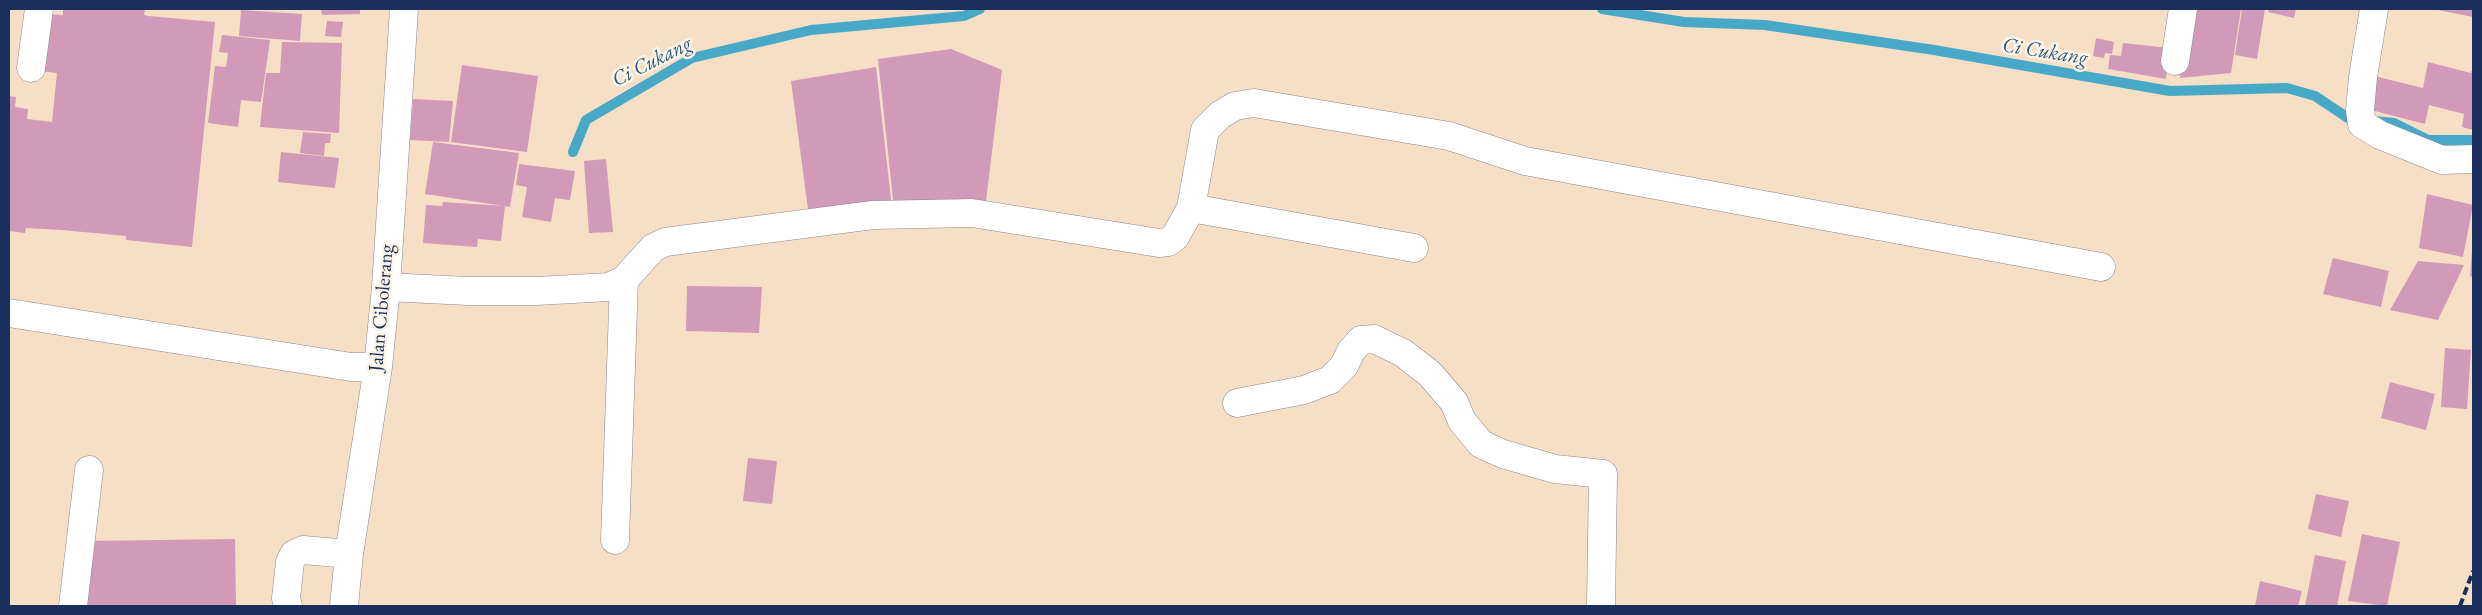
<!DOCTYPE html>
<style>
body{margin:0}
#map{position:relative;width:2482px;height:615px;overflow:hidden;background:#f6dfc5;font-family:"EB Garamond",serif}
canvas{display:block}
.frame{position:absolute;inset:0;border:10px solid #1b2f5e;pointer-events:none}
</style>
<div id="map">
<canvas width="2482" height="615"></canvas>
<div class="frame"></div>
</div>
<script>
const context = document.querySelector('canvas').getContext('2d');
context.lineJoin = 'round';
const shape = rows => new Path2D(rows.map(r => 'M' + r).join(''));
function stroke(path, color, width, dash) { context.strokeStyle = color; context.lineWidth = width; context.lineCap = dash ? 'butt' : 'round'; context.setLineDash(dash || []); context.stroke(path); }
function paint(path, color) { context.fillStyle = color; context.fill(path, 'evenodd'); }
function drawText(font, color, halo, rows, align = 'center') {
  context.font = font + ' "EB Garamond",serif'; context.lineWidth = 5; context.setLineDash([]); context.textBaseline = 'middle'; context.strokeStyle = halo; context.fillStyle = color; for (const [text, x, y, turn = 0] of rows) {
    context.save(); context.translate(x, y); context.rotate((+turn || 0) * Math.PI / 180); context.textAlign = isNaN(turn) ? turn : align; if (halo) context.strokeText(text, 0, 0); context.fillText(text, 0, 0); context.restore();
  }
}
stroke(shape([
 [1602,9,1684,22,1765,25,1934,50,2170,91,2287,88,2315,96,2348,118,2359,119],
 [2374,121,2394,123,2428,140,2473,140],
 [573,152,586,120,692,58,811,30,964,16,980,9]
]), '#47a8c7', 10);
paint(shape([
 [63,9,145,9,144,15,148,16,215,22,192,247,126,240,126,236,62,230,26,228,25,233,9,231,9,96,16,97,15,107,28,109,27,119,52,122,57,73,39,71,45,14,63,15],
 [321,9,360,9,360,14,322,15],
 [2191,9,2241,9,2231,73,2180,78],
 [2242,9,2265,9,2257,59,2235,55],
 [2269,9,2296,9,2294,18,2268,12],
 [2438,9,2473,9,2473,17,2438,10],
 [241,10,302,14,300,41,239,36],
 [327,21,343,22,341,37,325,36],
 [222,35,270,40,261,102,241,100,238,127,208,123,215,66,226,67,228,53,219,52],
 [2096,38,2114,42,2112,54,2105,53,2104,58,2093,56],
 [282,42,342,43,339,133,260,127,266,73,280,73],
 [2123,43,2169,48,2166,79,2108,69,2110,55,2121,56],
 [951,49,1002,70,986,201,894,208,878,59],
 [2428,62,2471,73,2473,66,2473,130,2462,127,2464,114,2429,105,2425,124,2367,109,2374,76,2423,88],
 [462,65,538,76,527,152,451,142],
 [876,67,892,208,809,217,791,81],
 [413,99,453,101,449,142,410,140],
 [303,132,331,134,330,143,325,143,324,156,300,153],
 [433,142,519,153,510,207,425,194],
 [281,152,339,158,335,188,278,182],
 [606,159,613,232,589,233,584,161],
 [519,164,575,171,570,200,555,198,551,222,522,217,527,187,516,185],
 [2427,194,2473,205,2463,257,2419,248],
 [443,202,505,206,501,241,478,239,477,247,423,243,426,205,442,206],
 [2472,251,2473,251,2473,277,2470,276],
 [2333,258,2389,271,2381,307,2323,294],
 [2418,261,2464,265,2438,320,2390,310],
 [687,286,762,287,759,333,686,331],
 [2445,348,2471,350,2467,409,2441,407],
 [2390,382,2435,394,2426,430,2381,418],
 [748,458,777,461,772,504,743,501],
 [2316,494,2349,501,2341,537,2308,529],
 [2362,534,2400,542,2387,606,2348,601],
 [235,539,236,606,82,606,82,541],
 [2315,555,2346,561,2337,606,2305,606],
 [2260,581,2302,591,2298,606,2255,606]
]), '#d09ab8');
const minor = shape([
 [2374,9,2363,77,2360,110,2362,124,2380,135,2442,160,2473,159],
 [2175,61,2183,9],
 [31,68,39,9],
 [1191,208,1414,248],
 [386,287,468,291,536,291,609,287,624,280,653,248,665,242,873,215,972,213,1159,243,1168,242,1175,237,1191,208,1205,130,1220,115,1235,106,1254,103,1449,136,1525,161,2101,267],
 [9,313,351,367,378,367],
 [1237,403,1304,390,1330,380,1344,366,1351,351,1361,340,1374,339,1403,353,1430,374,1454,402,1462,421,1481,444,1503,454,1555,469,1603,474,1601,606],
 [615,540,624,280],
 [73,606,89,470],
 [288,606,286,598,290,562,294,554,303,550,349,554],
 [344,606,349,554,378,367,386,287,404,9]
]);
stroke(minor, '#888792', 29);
stroke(minor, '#fff', 28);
stroke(shape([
 [2460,606,2473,571]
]), '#1b2f5e', 4, [8, 4]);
drawText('20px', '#1b2f5e', '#fcf5e5', [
 ["Jalan Cibolerang",382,308,-85]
]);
drawText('italic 21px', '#2a5983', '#fcf5e5', [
 ["Ci Cukang",2045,52,9],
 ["Ci Cukang",652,62,-27]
]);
</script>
